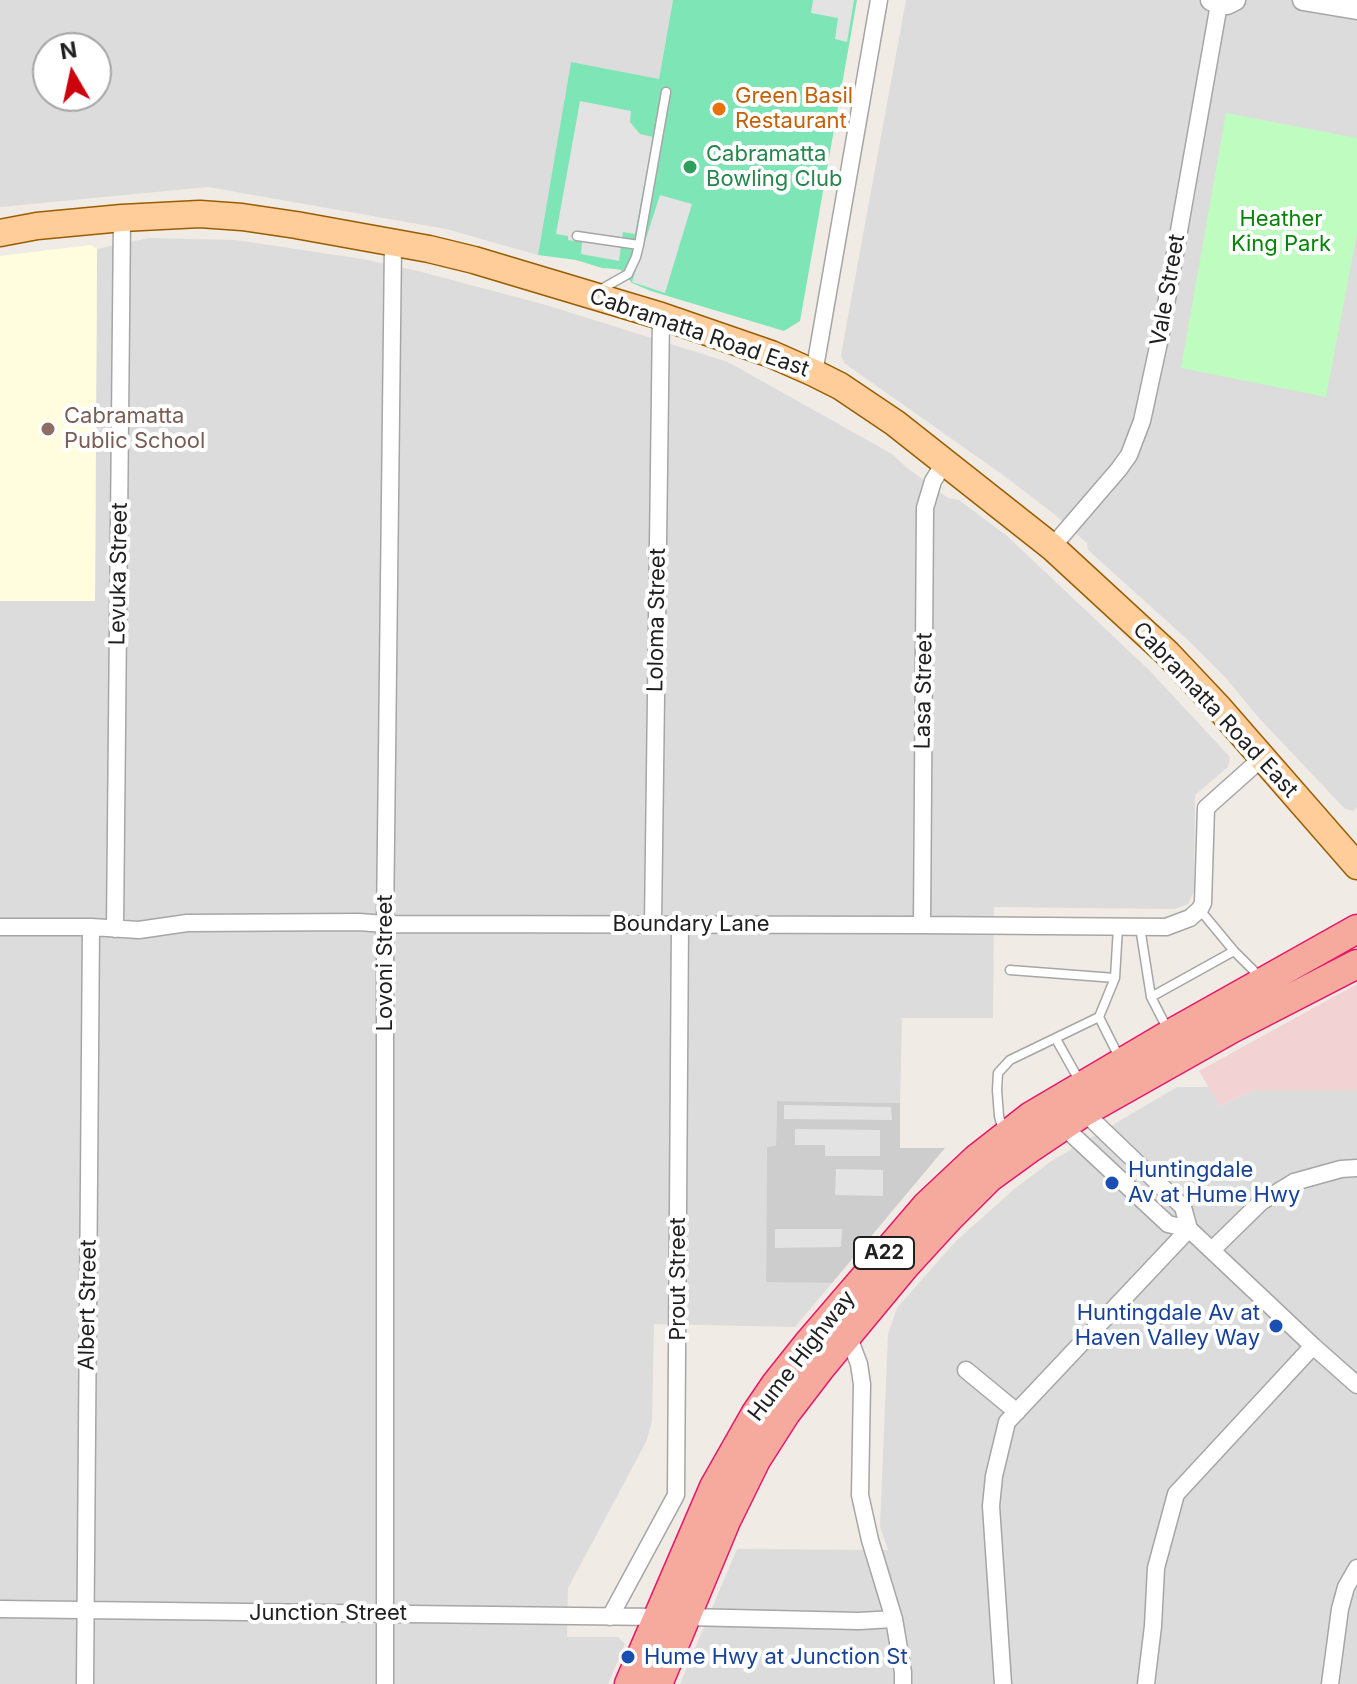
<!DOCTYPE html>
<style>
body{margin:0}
#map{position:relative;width:1357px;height:1684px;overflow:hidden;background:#f0ebe4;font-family:Inter,sans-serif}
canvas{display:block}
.north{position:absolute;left:32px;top:32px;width:80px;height:80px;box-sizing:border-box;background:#fff;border:2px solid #a5a5a5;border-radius:50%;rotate:351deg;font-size:22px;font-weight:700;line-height:32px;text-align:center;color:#1f1f1f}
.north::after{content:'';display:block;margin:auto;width:28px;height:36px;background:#cd000d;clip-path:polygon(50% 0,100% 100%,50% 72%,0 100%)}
</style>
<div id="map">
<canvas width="1357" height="1684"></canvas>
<div class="north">N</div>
</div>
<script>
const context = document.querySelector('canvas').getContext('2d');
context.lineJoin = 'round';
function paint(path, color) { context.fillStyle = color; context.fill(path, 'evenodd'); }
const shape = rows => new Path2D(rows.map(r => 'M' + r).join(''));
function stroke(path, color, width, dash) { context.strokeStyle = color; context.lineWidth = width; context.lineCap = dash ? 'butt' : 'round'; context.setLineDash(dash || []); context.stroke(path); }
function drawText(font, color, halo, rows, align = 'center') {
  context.font = font + ' Inter,sans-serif'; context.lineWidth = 8; context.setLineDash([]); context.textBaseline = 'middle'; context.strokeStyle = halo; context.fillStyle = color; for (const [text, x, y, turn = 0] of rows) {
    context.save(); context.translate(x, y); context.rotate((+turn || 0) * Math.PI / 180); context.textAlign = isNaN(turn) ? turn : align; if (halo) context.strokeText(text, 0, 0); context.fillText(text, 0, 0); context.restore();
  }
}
paint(shape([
 [0,0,673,0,659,79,571,63,538,255,446,229,208,187,0,207],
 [48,48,96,48,96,96,48,96],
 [906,0,1357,0,1357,807,1354,811,1345,809,1259,718,1225,677,1189,641,1088,550,1087,543,1054,514,1003,475,844,363,841,355],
 [149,238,236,240,362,259,418,271,546,305,728,362,892,454,906,467,948,498,959,500,1007,536,1149,670,1230,757,1228,767,1195,795,1194,891,1188,904,1175,909,994,907,993,1018,902,1018,900,1103,777,1101,776,1147,767,1147,766,1281,832,1283,795,1327,654,1324,652,1421,646,1442,568,1588,567,1637,618,1637,625,1644,608,1684,0,1684,0,601,95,601,97,249],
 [1177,1087,1209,1087,1220,1106,1253,1090,1357,1090,1357,1684,680,1684,737,1549,888,1550,880,1527,888,1334,897,1308,955,1242,1013,1190,1050,1162]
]), '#dddcdc');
paint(shape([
 [1357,984,1357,1090,1253,1090,1220,1106,1199,1071]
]), '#f2d2d3');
paint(shape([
 [91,245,97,249,95,601,0,601,0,256]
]), '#fffdde');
paint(shape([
 [777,1101,900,1103,900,1148,945,1148,832,1283,766,1282,767,1147,776,1146]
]), '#cdcdcd');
paint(shape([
 [1226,113,1357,138,1357,233,1326,397,1181,368]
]), '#befdbf');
paint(shape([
 [673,0,857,0,800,321,784,331,651,291,632,283,621,270,616,269,602,268,576,260,538,255,571,62,659,79]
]), '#7de5b6');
paint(shape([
 [813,0,854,0,847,42,835,39,838,18,811,13],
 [580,101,631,111,630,122,640,134,653,137,635,234,623,232,619,261,581,254,582,242,568,240,568,236,556,234],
 [660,195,692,204,665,293,632,282],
 [784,1105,891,1107,892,1120,784,1119],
 [795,1129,880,1130,880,1156,825,1156,825,1145,795,1145],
 [836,1169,883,1170,883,1196,835,1195],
 [775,1229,842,1229,841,1247,775,1248]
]), '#e3e3e3');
const service = shape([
 [577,236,639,245,636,257,628,274,598,291],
 [639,245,666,92],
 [1200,910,1234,951,1260,977],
 [1140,927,1151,997,1168,1030],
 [1010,970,1115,978],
 [1151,997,1234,951],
 [1099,1017,1120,1059],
 [1056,1039,1079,1080],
 [1003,1131,999,1116,997,1090,998,1073,1010,1060,1099,1017,1115,978,1118,927]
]);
const minor = shape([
 [814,373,879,0],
 [1052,547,1119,469,1129,455,1142,421,1161,333,1219,4],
 [653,924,661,316],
 [922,925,925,508,933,481,945,462],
 [0,927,91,927,139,930,187,923,359,922,385,924,922,925,1166,927,1190,918,1200,909,1203,903,1206,808,1262,758],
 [115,929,122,218],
 [1084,1112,1183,1207,1189,1229],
 [1063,1126,1168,1224,1189,1229,1313,1346,1357,1385],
 [1212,1250,1261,1202,1294,1182,1341,1169,1357,1168],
 [848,1335,859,1364,862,1384,860,1495,870,1540,894,1619,903,1672,903,1684],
 [966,1370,1017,1412],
 [0,1609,657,1617],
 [610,1617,676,1495,680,924],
 [686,1617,859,1621,894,1619],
 [85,1684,91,927],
 [385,1684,385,924,393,243],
 [1003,1684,991,1506,994,1476,1007,1422,1189,1229],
 [1146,1684,1153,1626,1156,1568,1176,1494,1313,1346],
 [1330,1684,1340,1609,1346,1587,1357,1568]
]);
const tertiary = shape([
 [1211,0,1220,4,1227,4,1235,0],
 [1303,0,1357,9]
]);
const primary = shape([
 [0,233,37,226,122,218,200,214,242,217,296,225,429,249,474,260,661,316,771,354,814,373,840,386,895,423,1052,547,1167,653,1219,708,1357,866]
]);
const trunk = shape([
 [629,1684,714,1487,756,1413,775,1385,810,1341,926,1206,976,1159,1031,1116,1170,1034,1357,929],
 [658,1684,726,1521,756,1460,786,1413,822,1366,905,1266,949,1218,989,1178,1029,1149,1084,1112,1231,1029,1357,964]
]);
stroke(service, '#a6a6a6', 11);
stroke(minor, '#a6a6a6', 19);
stroke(tertiary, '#a6a6a6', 23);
stroke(primary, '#995d00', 29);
stroke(trunk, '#e7186c', 31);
stroke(service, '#fff', 8);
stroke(minor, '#fff', 16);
stroke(tertiary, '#fff', 20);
stroke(primary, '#ffcd9a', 26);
stroke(trunk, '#f6aa9d', 28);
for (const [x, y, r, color] of [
 [719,109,8,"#e8710a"],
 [690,167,8,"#2e9e5b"],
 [48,429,8,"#8d6e63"],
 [1112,1183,8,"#1a4fb4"],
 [1276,1326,8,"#1a4fb4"],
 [628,1657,8,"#1a4fb4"]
]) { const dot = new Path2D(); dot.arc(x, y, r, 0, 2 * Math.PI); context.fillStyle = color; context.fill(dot); stroke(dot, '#fff', 3); }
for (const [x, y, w] of [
 [884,1253,60]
]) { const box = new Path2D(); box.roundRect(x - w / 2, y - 16, w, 32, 6); context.fillStyle = '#fff'; context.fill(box); stroke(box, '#1f1f1f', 2); }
drawText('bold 20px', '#1f1f1f', null, [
 ["A22",884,1253]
]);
drawText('22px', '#c56008', '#fff', [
 ["Green Basil",735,96],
 ["Restaurant",735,121]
], 'left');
drawText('22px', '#27864d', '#fff', [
 ["Cabramatta",706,154],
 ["Bowling Club",706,179]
], 'left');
drawText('22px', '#048507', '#fff', [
 ["Heather",1281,219],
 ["King Park",1281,244]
]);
drawText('22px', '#1f1f1f', '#fff', [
 ["Vale Street",1168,290,-80],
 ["Cabramatta Road East",699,333,19],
 ["Levuka Street",119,574,-89],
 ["Loloma Street",657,620,-89],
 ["Lasa Street",924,691,-89],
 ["Cabramatta Road East",1215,710,47],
 ["Boundary Lane",691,924],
 ["Lovoni Street",385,963,-90],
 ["Prout Street",678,1279,-90],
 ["Albert Street",88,1305,-89],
 ["Hume Highway",802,1356,-52],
 ["Junction Street",328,1613]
]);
drawText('22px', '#785e54', '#fff', [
 ["Cabramatta",64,416],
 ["Public School",64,441]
], 'left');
drawText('22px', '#164399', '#fff', [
 ["Huntingdale",1128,1170],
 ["Av at Hume Hwy",1128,1195],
 ["Huntingdale Av at",1260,1313,"right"],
 ["Haven Valley Way",1260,1338,"right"],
 ["Hume Hwy at Junction St",644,1657]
], 'left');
</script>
